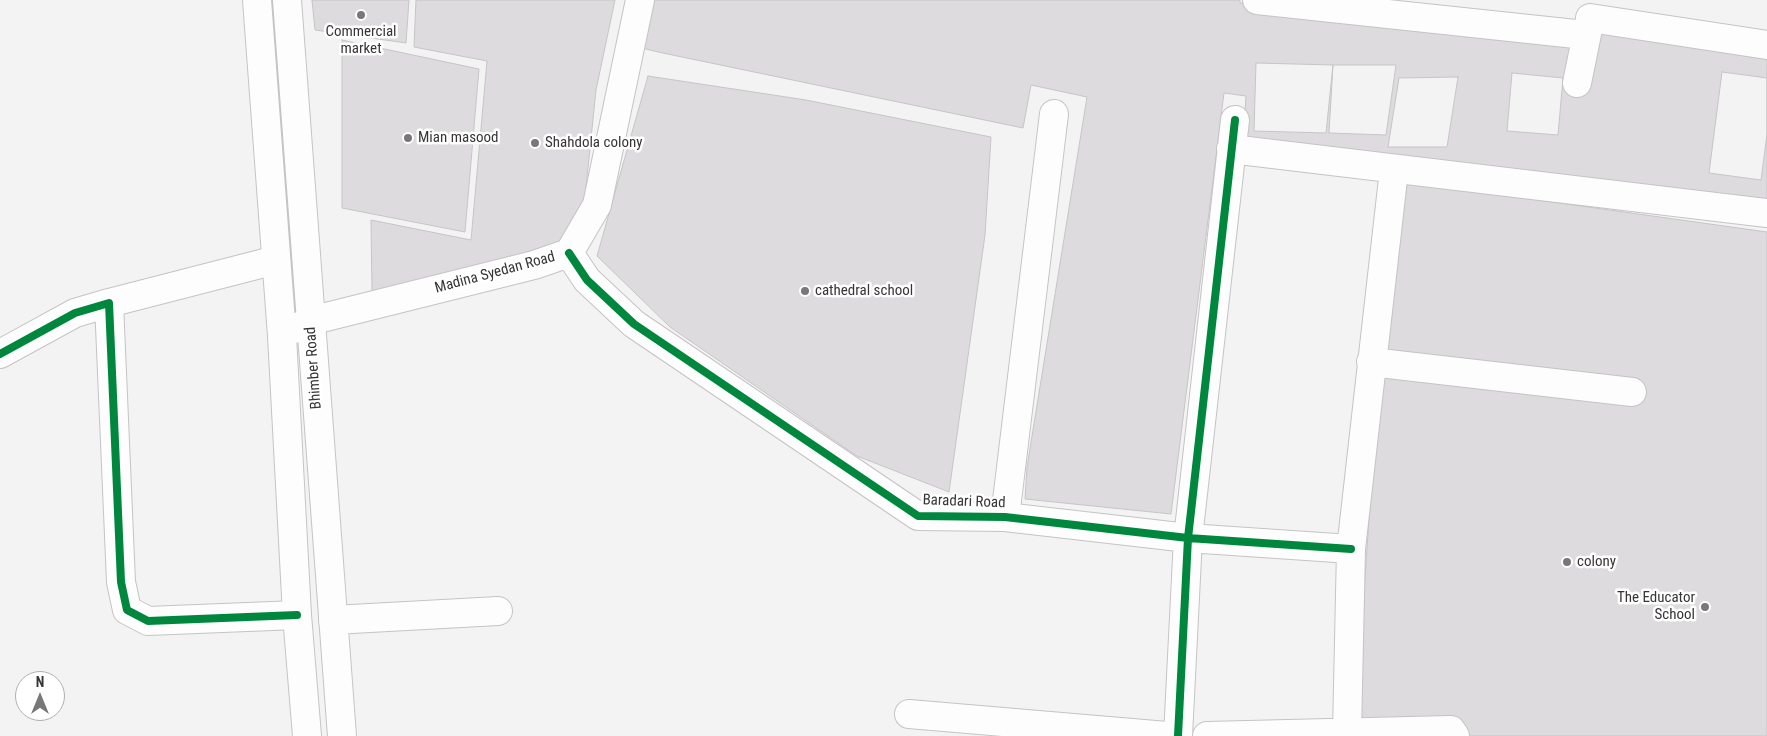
<!DOCTYPE html>
<style>
body{margin:0}
#map{position:relative;width:1767px;height:736px;overflow:hidden;background:#f4f3f4;font-family:"Roboto Condensed",sans-serif}
canvas{display:block}
.north{position:absolute;left:15px;top:671px;width:50px;height:50px;box-sizing:border-box;background:#fff;border:1px solid #afaeaf;border-radius:50%;rotate:0deg;font-size:14px;font-weight:700;line-height:20px;text-align:center;color:#373536}
.north::after{content:'';display:block;margin:auto;width:18px;height:22px;background:#797878;clip-path:polygon(50% 0,100% 100%,50% 72%,0 100%)}
</style>
<div id="map">
<canvas width="1767" height="736"></canvas>
<div class="north">N</div>
</div>
<script>
const context = document.querySelector('canvas').getContext('2d');
context.lineJoin = 'round';
function paint(path, color) { context.fillStyle = color; context.fill(path, 'evenodd'); }
const shape = rows => new Path2D(rows.map(r => 'M' + r).join(''));
function stroke(path, color, width, dash) { context.strokeStyle = color; context.lineWidth = width; context.lineCap = dash ? 'butt' : 'round'; context.setLineDash(dash || []); context.stroke(path); }
function drawText(font, color, halo, rows, align = 'center') {
  context.font = font + ' "Roboto Condensed",sans-serif'; context.lineWidth = 5; context.setLineDash([]); context.textBaseline = 'middle'; context.strokeStyle = halo; context.fillStyle = color; for (const [text, x, y, turn = 0] of rows) {
    context.save(); context.translate(x, y); context.rotate((+turn || 0) * Math.PI / 180); context.textAlign = isNaN(turn) ? turn : align; if (halo) context.strokeText(text, 0, 0); context.fillText(text, 0, 0); context.restore();
  }
}
const building = shape([
 [312,0,409,0,406,43,315,30,312,0],
 [416,0,615,0,596,90,585,197,560,247,372,292,371,220,471,240,487,61,414,47,416,0],
 [648,0,1240,0,1240,3,1331,13,1594,24,1767,51,1767,204,1243,139,1246,96,1224,93,1171,514,1025,499,1027,467,1087,97,1031,85,1023,128,658,52,638,47,648,0],
 [342,40,479,69,465,232,342,208,342,40],
 [1256,63,1333,65,1326,133,1254,131,1256,63],
 [1333,65,1396,65,1386,135,1329,133,1333,65],
 [1722,72,1767,78,1767,134,1761,180,1709,173,1722,72],
 [1512,73,1563,78,1558,135,1507,131,1512,73],
 [648,76,806,100,991,137,985,235,949,492,857,456,670,327,597,256,648,76],
 [1458,77,1447,147,1388,147,1399,78,1458,77],
 [1402,181,1767,232,1767,736,1470,736,1457,718,1355,721,1379,375,1639,405,1641,381,1383,352,1402,181]
]);
paint(building, '#dddbdd');
stroke(building, '#c6c5c6', 1);
const minor = shape([
 [1257,0,1585,35],
 [1590,18,1767,45],
 [1577,83,1590,19],
 [1231,149,1767,213],
 [569,253,587,280,634,324,918,516,1005,517,1188,538,1351,549],
 [109,303,276,260],
 [0,354,75,313,109,303,121,582,127,610,148,621,297,615],
 [1371,362,1632,392],
 [1005,517,1054,114],
 [333,620,498,611],
 [909,714,1167,736],
 [1347,732,1351,549,1394,170],
 [1178,736,1188,538,1235,120],
 [1207,736,1451,730,1455,736]
]);
const major = shape([
 [257,0,282,336,297,615,307,736],
 [287,0,342,736],
 [294,329,310,321,534,265,569,253,597,205,640,0]
]);
stroke(minor, '#c5c4c5', 30);
stroke(major, '#c5c4c5', 30);
stroke(minor, '#fdfdfd', 28);
stroke(major, '#fdfdfd', 28);
stroke(shape([
 [569,253,587,280,634,324,918,516,1005,517,1188,538,1351,549],
 [0,354,75,313,109,303,121,582,127,610,148,621,297,615],
 [1178,736,1188,538,1235,120]
]), '#00873e', 8);
for (const [x, y, r, color] of [
 [361,15,5,"#797878"],
 [408,138,5,"#797878"],
 [535,143,5,"#797878"],
 [805,291,5,"#797878"],
 [1567,562,5,"#797878"],
 [1705,607,5,"#797878"]
]) { const dot = new Path2D(); dot.arc(x, y, r, 0, 2 * Math.PI); context.fillStyle = color; context.fill(dot); stroke(dot, '#fff', 2); }
drawText('15px', '#373536', '#fff', [
 ["Commercial",361,32,"center"],
 ["market",361,49,"center"],
 ["Mian masood",418,138],
 ["Shahdola colony",545,143],
 ["cathedral school",815,291],
 ["colony",1577,562],
 ["The Educator",1695,598,"right"],
 ["School",1695,615,"right"]
], 'left');
drawText('15px', '#373536', '#fff', [
 ["Madina Syedan Road",495,273,-15],
 ["Bhimber Road",314,368,-94],
 ["Baradari Road",964,502,2]
]);
</script>
